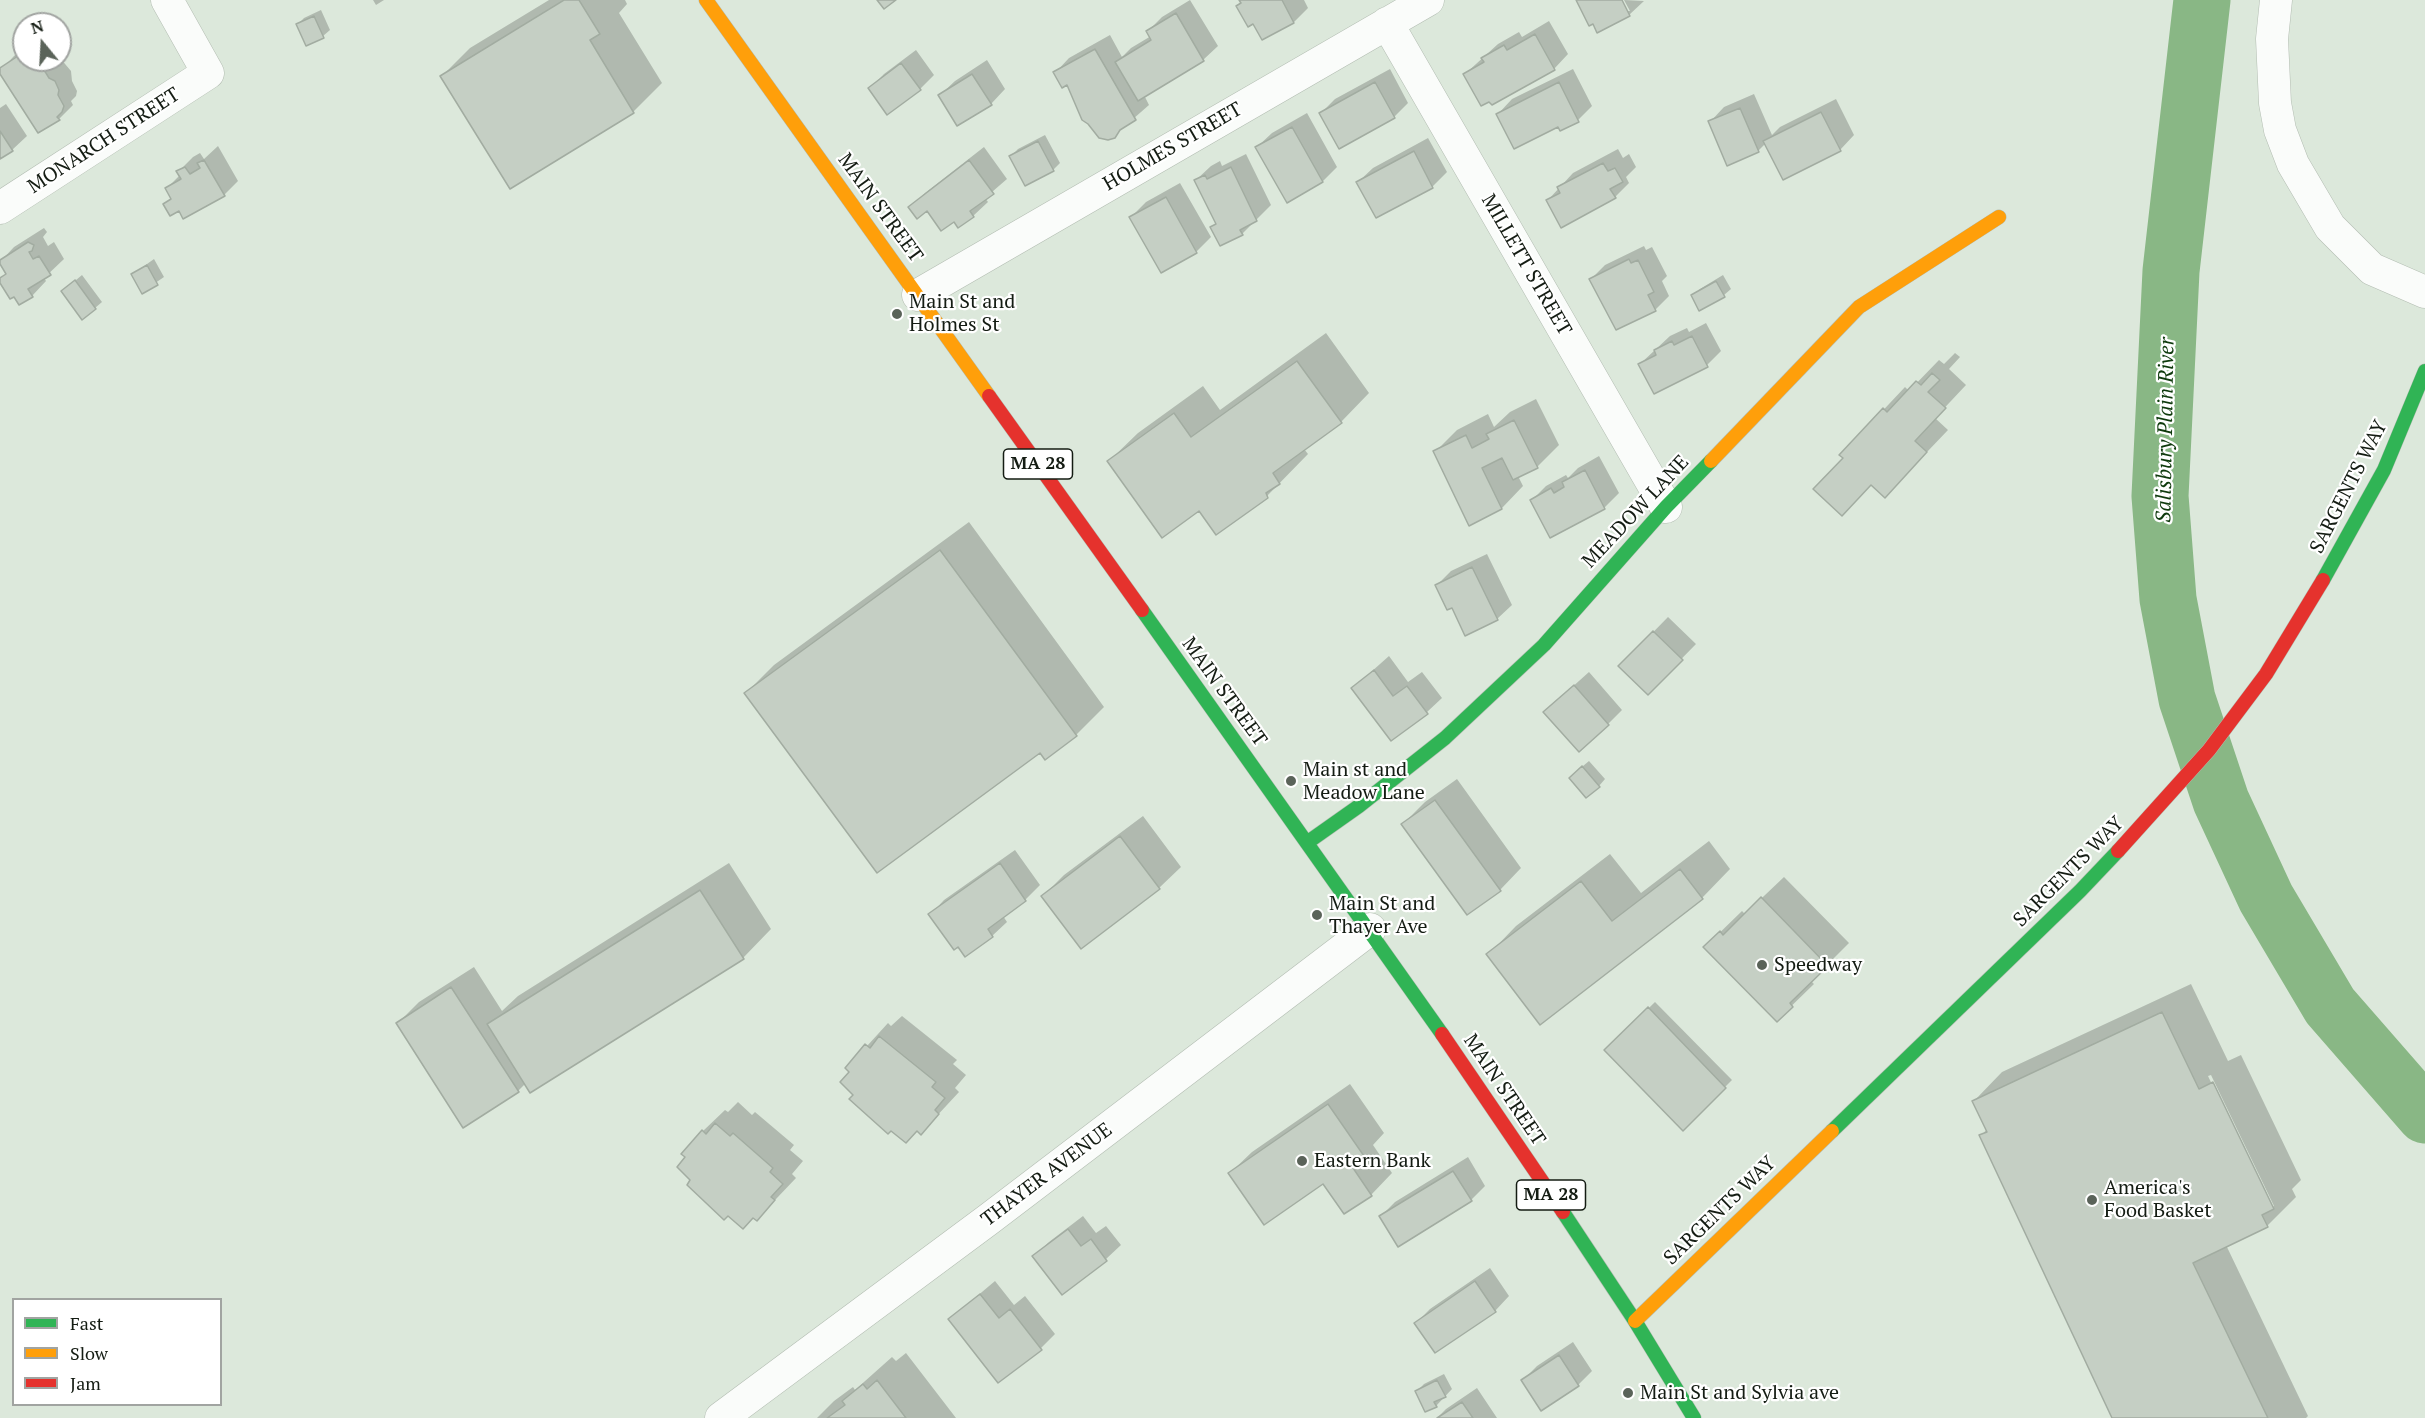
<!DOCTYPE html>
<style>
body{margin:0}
#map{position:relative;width:2425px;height:1418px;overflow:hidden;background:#dce8db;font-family:"PT Serif",serif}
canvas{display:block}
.legend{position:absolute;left:12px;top:1298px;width:210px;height:108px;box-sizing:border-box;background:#fff;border:2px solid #a1a4a1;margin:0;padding:8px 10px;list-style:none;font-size:18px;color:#141c13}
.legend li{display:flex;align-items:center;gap:12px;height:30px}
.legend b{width:30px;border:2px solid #a1a4a1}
.north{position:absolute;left:12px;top:12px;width:60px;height:60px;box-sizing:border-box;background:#fff;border:2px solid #a1a4a1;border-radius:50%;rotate:342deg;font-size:16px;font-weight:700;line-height:24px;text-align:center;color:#141c13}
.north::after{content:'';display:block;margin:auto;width:21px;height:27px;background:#5a6359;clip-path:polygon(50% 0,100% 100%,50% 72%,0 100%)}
</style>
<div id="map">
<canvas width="2425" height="1418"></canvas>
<ul class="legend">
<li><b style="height:8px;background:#30b455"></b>Fast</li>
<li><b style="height:8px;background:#ff9f0a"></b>Slow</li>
<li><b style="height:8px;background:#e5322d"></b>Jam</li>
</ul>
<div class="north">N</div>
</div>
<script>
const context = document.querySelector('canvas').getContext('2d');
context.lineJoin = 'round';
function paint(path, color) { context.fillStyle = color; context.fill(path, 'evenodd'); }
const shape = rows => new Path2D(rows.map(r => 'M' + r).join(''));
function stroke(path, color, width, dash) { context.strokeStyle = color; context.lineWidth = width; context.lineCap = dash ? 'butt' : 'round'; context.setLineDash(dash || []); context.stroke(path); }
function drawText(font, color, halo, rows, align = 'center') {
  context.font = font + ' "PT Serif",serif'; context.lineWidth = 4.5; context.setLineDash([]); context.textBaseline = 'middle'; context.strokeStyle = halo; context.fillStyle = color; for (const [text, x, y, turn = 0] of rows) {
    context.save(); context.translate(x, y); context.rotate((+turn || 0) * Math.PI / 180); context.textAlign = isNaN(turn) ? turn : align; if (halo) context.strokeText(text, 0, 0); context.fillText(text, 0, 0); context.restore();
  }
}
paint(shape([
 [373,0,384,0,376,5],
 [549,0,625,0,627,4,619,13,662,83,633,112,510,187,442,76,470,48],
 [1190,0,1218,46,1203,60,1144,95,1149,105,1117,133,1055,73,1069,58,1110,35,1122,57,1131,48,1151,36,1148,31,1162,17],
 [1241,0,1304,0,1308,8,1294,22,1263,38,1254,22,1238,6,1242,2],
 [1578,0,1621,0,1626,11,1630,11,1624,0,1644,1,1629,15],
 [321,10,330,30,323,36,307,44,297,25,304,18],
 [1549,21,1568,54,1554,69,1490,100,1465,74,1498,44,1519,32,1522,37],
 [24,49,24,60,60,58,71,71,72,81,77,91,76,96,71,101,73,105,59,119,0,71,14,56],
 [916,50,934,75,920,89,870,88,884,74],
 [987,60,1005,89,991,104,940,95,955,81],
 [1390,69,1408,103,1394,117,1321,113,1335,99],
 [1573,69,1592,106,1578,120,1559,125,1498,114,1512,99],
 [1754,94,1772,135,1780,127,1836,99,1854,135,1840,150,1766,143,1758,151,1710,122,1724,107],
 [6,104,27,136,12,150,0,158,0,108],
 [1307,113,1337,167,1323,181,1257,147,1272,133],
 [1045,135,1060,163,1053,170,1011,156,1018,149],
 [1428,138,1447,172,1432,187,1358,182,1373,168],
 [218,146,238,181,224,195,180,209,165,204,172,197,167,188,180,175,178,172,193,157,200,153,204,159],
 [984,147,1007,179,985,198,988,202,973,216,954,220,927,209,910,208,925,193],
 [1618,149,1623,158,1629,154,1636,167,1626,177,1629,183,1615,197,1548,200,1573,173],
 [1246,154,1271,205,1242,234,1212,227,1217,222,1196,180,1211,166,1220,161,1222,166],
 [1180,183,1211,237,1196,252,1131,217,1146,202],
 [44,228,47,232,43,237,48,246,54,242,64,259,44,278,46,281,32,296,0,280,7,273,0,262,14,247],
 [1644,246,1646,250,1652,247,1667,276,1662,281,1669,296,1655,310,1591,279,1605,265],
 [154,259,164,277,142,292,133,274],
 [82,275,102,302,95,308,63,291],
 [1723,275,1731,289,1724,295,1693,296,1700,289],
 [1706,323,1721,351,1707,365,1640,364,1670,336,1687,328,1689,332],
 [1326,333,1369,393,1341,422,1304,449,1308,454,1267,496,1200,509,1109,461,1138,433,1203,386,1220,410],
 [1955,353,1960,357,1949,369,1966,385,1935,418,1948,430,1906,474,1872,484,1842,514,1845,458,1841,455,1905,387,1909,391,1939,360,1944,364],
 [1536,399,1559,445,1537,467,1518,476,1523,486,1502,508,1470,524,1435,452,1457,430,1488,414,1494,427,1510,412],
 [1599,456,1619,493,1604,508,1532,500,1546,486,1566,475,1568,478,1578,468],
 [969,522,1104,707,1076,735,1040,751,746,693,774,665],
 [1487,554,1512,605,1497,619,1452,606,1437,585,1451,571],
 [1668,617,1696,644,1648,693,1620,666],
 [1389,656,1408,682,1422,672,1442,698,1427,712,1391,739,1353,688],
 [1589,672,1622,710,1608,724,1560,698],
 [1589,761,1605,779,1599,786,1577,771],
 [1457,779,1521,868,1500,890,1403,824,1425,802],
 [1143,816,1181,867,1159,888,1043,896,1064,875],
 [1709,841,1730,869,1702,898,1488,955,1516,926,1610,854,1641,893],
 [1015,850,1040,885,1025,900,1003,916,1007,922,992,936,930,915,944,900],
 [729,863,771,929,743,958,526,1083,518,1091,398,1023,419,1002,474,967,502,1011,518,996],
 [1784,877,1849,943,1811,981,1814,984,1777,1020,1705,947,1742,911,1745,914],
 [2191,984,2228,1061,2241,1055,2301,1180,2292,1189,2296,1197,2267,1226,2226,1245,2308,1416,2306,1418,2114,1418,1981,1136,1987,1129,1974,1101,2002,1072],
 [2211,1075,2274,1206,2271,1208,2208,1076],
 [1655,1002,1732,1080,1683,1129,1606,1050],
 [902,1016,957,1060,953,1064,966,1075,955,1088,959,1092,921,1133,855,1094,851,1071,847,1068,888,1023,891,1026],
 [1350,1084,1384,1133,1373,1145,1392,1173,1371,1195,1323,1182,1230,1173,1252,1152],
 [738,1102,752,1115,755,1112,794,1145,790,1150,803,1161,792,1174,796,1178,757,1219,692,1179,703,1131,725,1110,728,1112],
 [1468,1157,1485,1186,1471,1200,1381,1216,1395,1202],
 [1083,1216,1096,1233,1106,1226,1121,1245,1106,1259,1062,1293,1034,1256,1049,1242],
 [1490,1268,1509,1296,1495,1311,1435,1351,1416,1323,1430,1309],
 [995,1281,1014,1305,1025,1296,1055,1334,1041,1348,950,1319],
 [1573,1342,1592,1371,1578,1385,1523,1380,1537,1366],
 [906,1353,956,1418,817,1418,834,1401,853,1387,855,1390,892,1357,896,1361],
 [1444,1374,1452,1389,1436,1406,1417,1391,1424,1384],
 [1477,1388,1497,1418,1437,1418,1446,1409]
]), '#0003');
stroke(shape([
 [2202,0,2171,271,2160,496,2168,599,2187,699,2221,801,2266,898,2330,1006,2425,1115]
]), '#89b785', 57);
const building = shape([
 [564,0,579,0,600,34,590,40,634,113,510,189,440,76,564,0],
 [877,0,896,0,884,9,877,0],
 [1239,0,1282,0,1294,23,1262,40,1253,24,1248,27,1236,6,1241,3,1239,0],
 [1576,0,1622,0,1630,16,1597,33,1593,24,1589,26,1576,0],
 [1176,13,1204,61,1138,101,1115,62,1151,40,1146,31,1176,13],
 [314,16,324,38,306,46,296,24,314,16],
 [1535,34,1555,70,1492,105,1489,102,1481,106,1463,74,1484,62,1481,58,1504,45,1507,50,1535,34],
 [1095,49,1136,120,1120,130,1115,138,1108,140,1099,138,1088,124,1082,120,1067,85,1062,88,1053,72,1095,49],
 [24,52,24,60,38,60,49,78,55,81,59,90,58,95,64,106,62,112,57,117,60,120,38,133,0,74,0,68,24,52],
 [901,63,921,90,887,115,868,88,901,63],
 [972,74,992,105,957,126,938,95,972,74],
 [1375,82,1395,118,1339,149,1319,113,1375,82],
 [1559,82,1579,122,1560,131,1558,127,1514,149,1496,114,1559,82],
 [1740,108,1759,152,1727,166,1708,121,1740,108],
 [1821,112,1841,151,1783,180,1763,141,1821,112],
 [1292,127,1323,182,1287,203,1255,147,1292,127],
 [0,131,13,151,0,159,0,131],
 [1038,141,1054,171,1025,186,1009,156,1038,141],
 [1414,151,1433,188,1376,218,1356,182,1414,151],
 [204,160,225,196,183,219,179,211,170,216,163,204,171,199,165,188,181,179,176,171,185,167,190,174,200,168,197,163,204,160],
 [969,160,994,194,970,211,974,217,958,228,954,222,941,231,927,211,917,219,908,207,969,160],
 [1603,163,1608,171,1615,168,1623,182,1610,189,1616,198,1561,228,1546,200,1560,193,1557,187,1603,163],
 [1231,167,1257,221,1240,230,1243,235,1220,246,1210,227,1216,224,1194,180,1205,175,1207,179,1231,167],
 [1166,197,1197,253,1161,273,1129,217,1166,197],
 [28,242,34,245,32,251,29,252,33,259,39,256,51,275,28,289,33,297,19,305,14,297,10,299,0,283,0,278,6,274,0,264,0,260,28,242],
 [1629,259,1631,263,1638,260,1654,292,1648,295,1656,311,1616,330,1589,279,1629,259],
 [147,265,158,285,142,294,131,274,147,265],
 [75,280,96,309,82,320,61,291,75,280],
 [1716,281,1725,297,1699,311,1691,295,1716,281],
 [1692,336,1708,367,1654,394,1638,364,1656,355,1654,350,1672,341,1674,345,1692,336],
 [1297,361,1342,423,1273,473,1280,484,1266,493,1268,498,1216,535,1199,511,1162,538,1107,461,1174,413,1191,437,1297,361],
 [1932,373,1940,380,1928,392,1946,408,1915,441,1927,452,1885,498,1871,485,1842,516,1813,489,1843,458,1839,455,1883,408,1887,412,1916,381,1921,385,1932,373],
 [1514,420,1538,468,1513,480,1502,458,1482,468,1502,509,1469,526,1433,451,1466,435,1472,448,1489,439,1486,434,1514,420],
 [1585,470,1605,509,1550,538,1530,500,1551,488,1554,493,1564,487,1562,482,1585,470],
 [940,550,1077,736,1045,760,1040,753,877,873,744,693,940,550],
 [1472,567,1498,620,1465,636,1452,608,1447,610,1435,585,1472,567],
 [1653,631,1683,660,1648,695,1618,666,1653,631],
 [1374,670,1393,696,1407,686,1428,714,1391,741,1351,688,1374,670],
 [1574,685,1609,725,1579,752,1543,712,1574,685],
 [1582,766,1600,787,1586,798,1569,778,1582,766],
 [1435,800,1501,891,1467,915,1401,824,1435,800],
 [1120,836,1160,889,1081,949,1041,896,1120,836],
 [1000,863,1026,901,988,929,993,937,965,957,958,947,954,950,928,914,1000,863],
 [1680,869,1703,899,1540,1025,1486,954,1581,881,1612,921,1680,869],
 [700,890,744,959,530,1093,487,1024,700,890],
 [1761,897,1828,966,1790,1003,1793,1007,1777,1022,1703,947,1720,931,1723,935,1761,897],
 [451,987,519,1092,463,1128,396,1023,451,987],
 [1648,1007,1726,1088,1683,1131,1604,1050,1648,1007],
 [2162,1012,2199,1089,2213,1082,2274,1209,2262,1215,2268,1227,2193,1263,2268,1418,2112,1418,1979,1135,1987,1132,1972,1101,2162,1012],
 [879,1036,936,1082,932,1087,945,1098,935,1110,939,1114,921,1135,917,1131,906,1143,891,1131,888,1134,849,1099,853,1095,840,1082,849,1072,845,1068,865,1044,870,1048,879,1036],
 [1328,1104,1364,1156,1351,1165,1372,1196,1344,1214,1323,1184,1264,1225,1228,1173,1328,1104],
 [715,1123,730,1136,733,1133,773,1168,770,1172,783,1184,771,1197,775,1200,757,1221,753,1218,743,1229,728,1216,724,1220,687,1185,690,1180,677,1167,685,1157,681,1154,702,1130,706,1134,715,1123],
 [1453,1171,1472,1201,1398,1247,1379,1216,1453,1171],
 [1068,1229,1081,1246,1091,1239,1107,1261,1062,1295,1032,1256,1068,1229],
 [1475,1281,1496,1312,1435,1353,1414,1323,1475,1281],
 [980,1294,999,1318,1010,1309,1042,1350,998,1383,948,1319,980,1294],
 [1559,1355,1579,1386,1541,1411,1521,1380,1559,1355],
 [877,1380,906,1418,827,1418,845,1405,842,1401,863,1384,867,1389,877,1380],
 [1437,1380,1446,1397,1434,1402,1437,1407,1425,1412,1415,1391,1437,1380],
 [1462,1402,1473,1418,1437,1418,1462,1402]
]);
paint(building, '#c5cfc4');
stroke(building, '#a2aca1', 1.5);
const street = shape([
 [2276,0,2272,39,2275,103,2280,130,2293,164,2330,227,2372,269,2425,292],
 [1387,23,1666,507],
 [0,208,208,73,167,0],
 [918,295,1428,0],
 [721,1418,989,1219,1370,929]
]);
const fast = shape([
 [2323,580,2384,470,2425,371],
 [1142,610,1442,1034],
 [1308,842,1359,806,1445,738,1544,645,1666,507,1711,461],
 [1832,1131,2080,891,2118,851],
 [1563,1212,1635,1321,1694,1418]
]);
const slow = shape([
 [706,0,989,396],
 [1711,461,1859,307,1999,217],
 [1635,1321,1832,1131]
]);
const jam = shape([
 [989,396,1142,610],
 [2118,851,2209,750,2266,674,2323,580],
 [1442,1034,1563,1212]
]);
stroke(street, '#b2bcb1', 33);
stroke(fast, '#b2bcb1', 15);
stroke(slow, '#b2bcb1', 15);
stroke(jam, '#b2bcb1', 15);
stroke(street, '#fafcfa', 32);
stroke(fast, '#30b455', 14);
stroke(slow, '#ff9f0a', 14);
stroke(jam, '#e5322d', 14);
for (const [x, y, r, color] of [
 [897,314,6,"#5a6359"],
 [1291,781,6,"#5a6359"],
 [1317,915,6,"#5a6359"],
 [1762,965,6,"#5a6359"],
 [1302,1161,6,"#5a6359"],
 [2092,1200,6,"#5a6359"],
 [1628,1393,6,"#5a6359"]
]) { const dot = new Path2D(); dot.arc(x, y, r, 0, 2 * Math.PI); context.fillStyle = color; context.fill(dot); stroke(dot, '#fff', 2); }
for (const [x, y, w] of [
 [1038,464,69],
 [1551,1195,69]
]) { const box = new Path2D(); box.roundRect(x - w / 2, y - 15, w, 30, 4.5); context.fillStyle = '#fff'; context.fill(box); stroke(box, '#141c13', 1.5); }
drawText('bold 18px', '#141c13', null, [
 ["MA 28",1038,464],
 ["MA 28",1551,1195]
]);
drawText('20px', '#141c13', '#fff', [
 ["MONARCH STREET",104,141,-33],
 ["HOLMES STREET",1173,147,-30],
 ["MAIN STREET",880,208,54],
 ["MILLETT STREET",1526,265,60],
 ["SARGENTS WAY",2349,487,-63],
 ["MEADOW LANE",1636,512,-47],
 ["MAIN STREET",1224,692,54],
 ["SARGENTS WAY",2069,872,-45],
 ["MAIN STREET",1504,1090,56],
 ["THAYER AVENUE",1047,1175,-37],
 ["SARGENTS WAY",1720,1211,-44]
]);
drawText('20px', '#141c13', '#fff', [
 ["Main St and",909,302],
 ["Holmes St",909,325],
 ["Main st and",1303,770],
 ["Meadow Lane",1303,793],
 ["Main St and",1329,904],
 ["Thayer Ave",1329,927],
 ["Speedway",1774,965],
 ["Eastern Bank",1314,1161],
 ["America's",2104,1188],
 ["Food Basket",2104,1211],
 ["Main St and Sylvia ave",1640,1393]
], 'left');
drawText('italic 21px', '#0e3a0c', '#fff', [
 ["Salisbury Plain River",2166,430,-89]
]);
</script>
